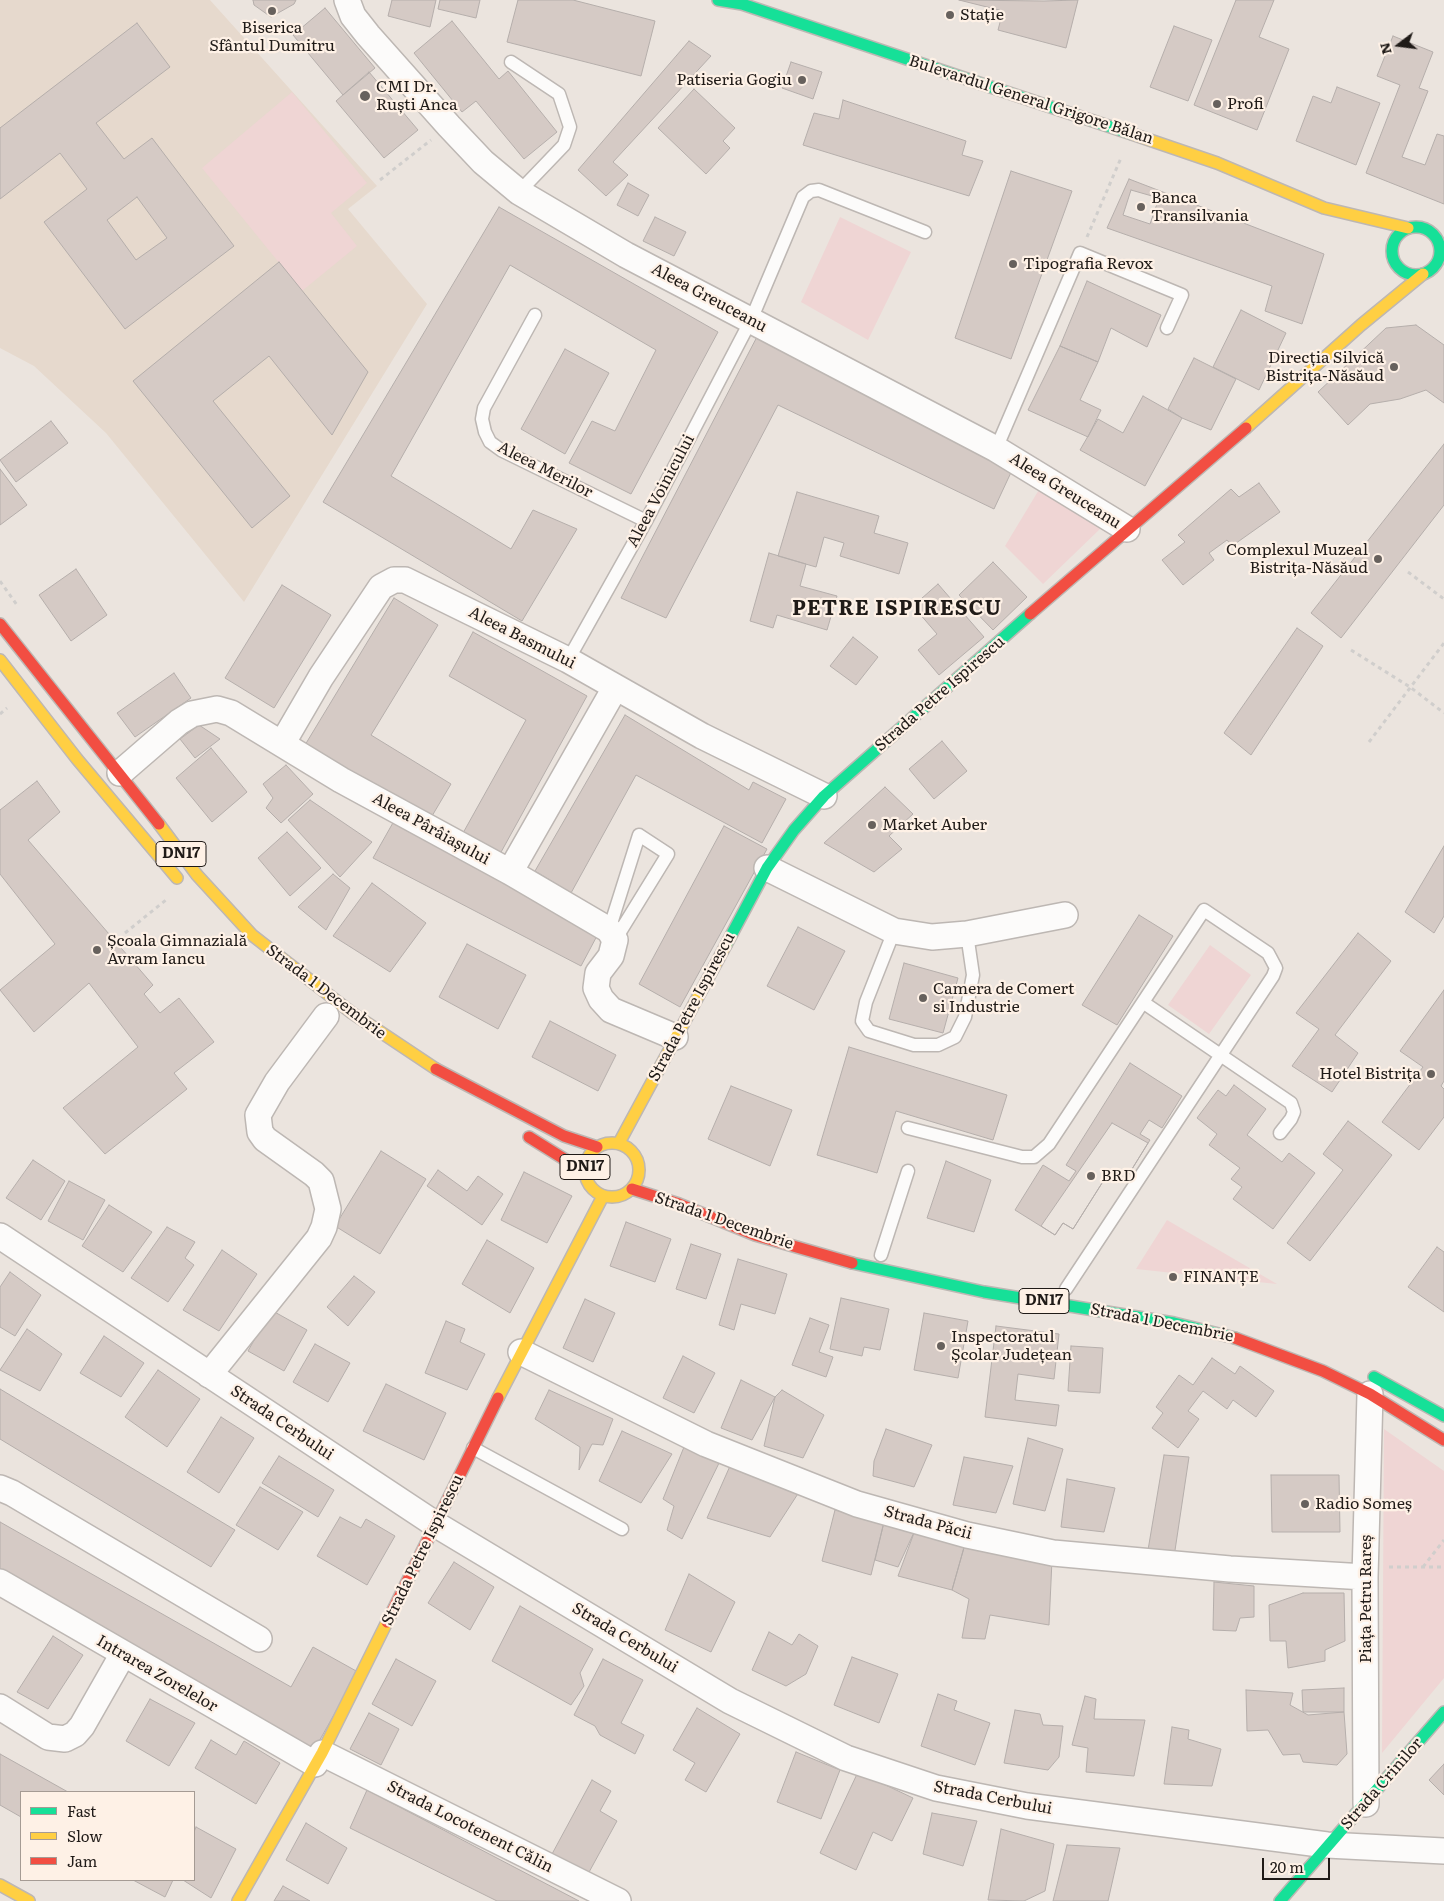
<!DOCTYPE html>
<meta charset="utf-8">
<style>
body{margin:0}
#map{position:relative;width:1444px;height:1901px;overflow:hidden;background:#ebe4de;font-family:Literata,serif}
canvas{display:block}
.legend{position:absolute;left:20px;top:1791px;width:175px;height:90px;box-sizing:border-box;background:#fef1e6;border:1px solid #a59b94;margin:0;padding:6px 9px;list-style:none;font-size:15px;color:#201b18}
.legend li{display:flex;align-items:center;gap:10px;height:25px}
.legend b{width:25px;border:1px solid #a59b94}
.north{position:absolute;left:1374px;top:20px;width:50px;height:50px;-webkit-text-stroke:4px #fef1e6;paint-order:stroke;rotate:255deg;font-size:14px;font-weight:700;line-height:20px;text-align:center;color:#201b18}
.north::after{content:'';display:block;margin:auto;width:18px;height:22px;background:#201b18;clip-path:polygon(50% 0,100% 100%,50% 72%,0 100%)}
.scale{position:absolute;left:1262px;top:1858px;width:68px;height:22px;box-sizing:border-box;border:2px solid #201b18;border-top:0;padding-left:6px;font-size:15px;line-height:18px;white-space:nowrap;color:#201b18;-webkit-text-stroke:4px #fef1e6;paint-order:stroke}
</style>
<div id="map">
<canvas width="1444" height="1901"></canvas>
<ul class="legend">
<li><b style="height:6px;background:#16e098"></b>Fast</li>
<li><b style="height:6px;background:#ffcf43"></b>Slow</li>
<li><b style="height:6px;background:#f24e42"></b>Jam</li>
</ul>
<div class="north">N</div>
<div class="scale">20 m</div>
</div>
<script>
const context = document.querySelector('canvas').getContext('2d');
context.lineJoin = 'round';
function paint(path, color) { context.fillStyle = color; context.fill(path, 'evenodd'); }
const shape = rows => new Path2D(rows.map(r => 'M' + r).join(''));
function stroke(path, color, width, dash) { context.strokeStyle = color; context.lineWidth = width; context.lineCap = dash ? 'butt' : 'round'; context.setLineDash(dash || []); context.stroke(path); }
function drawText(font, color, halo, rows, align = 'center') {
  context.font = font + ' Literata,serif'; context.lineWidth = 4.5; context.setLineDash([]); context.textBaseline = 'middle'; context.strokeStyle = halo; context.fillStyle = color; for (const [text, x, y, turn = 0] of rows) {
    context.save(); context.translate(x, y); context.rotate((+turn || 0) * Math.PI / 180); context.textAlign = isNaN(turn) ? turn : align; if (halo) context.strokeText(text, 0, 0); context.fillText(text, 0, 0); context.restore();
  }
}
paint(shape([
 [0,0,210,0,377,186,348,209,427,304,244,602,106,433,34,366,0,348]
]), '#e6d9cd');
paint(shape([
 [292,92,367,183,331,213,357,246,302,291,202,168],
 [840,217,911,252,868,340,801,302],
 [1040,488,1101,528,1043,584,1005,546],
 [1210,945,1251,975,1209,1034,1168,1005],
 [1167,1220,1277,1284,1136,1269],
 [1384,1429,1444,1471,1444,1678,1382,1753]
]), '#efd5d4');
const building = shape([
 [253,0,296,0,294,4,271,17,254,5,253,0],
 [392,0,436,0,430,27,388,16,392,0],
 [440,0,480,0,476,18,438,9,440,0],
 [518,0,573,0,655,21,641,76,507,42,518,0],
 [959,0,1044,1,1078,0,1066,48,998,30,1003,11,959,0],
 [1236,0,1274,0,1259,37,1289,49,1257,130,1194,105,1236,0],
 [325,8,375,68,343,95,293,35,325,8],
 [452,21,499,79,508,71,557,132,524,159,476,101,462,112,414,53,452,21],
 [137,23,170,67,96,123,124,159,152,138,234,246,125,329,44,222,87,189,60,153,0,199,0,128,137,23],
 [137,197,167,238,136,260,107,220,137,197],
 [1174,26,1212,40,1188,101,1150,87,1174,26],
 [1393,36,1433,52,1419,88,1428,91,1402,157,1425,165,1437,134,1444,136,1444,204,1366,173,1400,85,1377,76,1393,36],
 [689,41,711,56,613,162,628,175,606,196,578,170,689,41],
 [791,62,822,72,813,99,782,88,791,62],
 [369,72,418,130,384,158,336,101,369,72],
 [1337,87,1380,103,1356,165,1296,141,1313,96,1331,103,1337,87],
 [694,89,735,128,723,141,730,148,706,174,658,128,694,89],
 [843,100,966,141,962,155,983,161,969,196,803,145,814,113,839,119,843,100],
 [1011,171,1072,191,1011,359,955,338,1011,171],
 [1129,179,1324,254,1302,324,1265,311,1272,286,1107,228,1129,179],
 [628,183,649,195,638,216,617,205,628,183],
 [1131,190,1159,198,1150,224,1123,215,1131,190],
 [499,207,718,332,631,494,569,463,592,421,615,431,656,350,510,265,391,476,511,549,533,510,577,529,522,621,323,502,499,207],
 [655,217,686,232,674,256,643,241,655,217],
 [279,262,368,372,332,435,269,356,213,401,290,496,252,528,133,381,279,262],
 [1087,281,1161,315,1147,347,1111,328,1098,362,1060,346,1087,281],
 [1241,310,1286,333,1259,390,1213,367,1241,310],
 [1416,325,1444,345,1444,403,1426,390,1400,399,1370,404,1348,425,1318,392,1386,328,1416,325],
 [759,333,1014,466,994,509,778,405,666,618,621,598,759,333],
 [1060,346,1098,362,1080,400,1101,410,1088,437,1028,410,1060,346],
 [565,349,609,373,565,454,521,429,565,349],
 [1194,358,1236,379,1211,430,1182,418,1168,409,1194,358],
 [1143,396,1182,418,1145,486,1080,450,1098,419,1123,433,1143,396],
 [51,421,68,443,16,482,0,460,51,421],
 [1444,444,1444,505,1341,638,1311,613,1444,444],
 [0,469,27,505,0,525,0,469],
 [1259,483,1280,512,1232,546,1227,540,1209,553,1214,560,1183,585,1162,560,1185,542,1178,535,1231,489,1239,497,1259,483],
 [797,492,879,516,874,533,908,543,899,574,840,556,844,543,824,537,816,567,778,556,797,492],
 [769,553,806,564,800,586,837,596,827,630,777,615,773,628,750,621,769,553],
 [993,562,1027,597,993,630,959,595,993,562],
 [76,569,107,615,71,641,39,595,76,569],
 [938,584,984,637,939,675,918,650,937,634,913,606,938,584],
 [282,585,331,615,274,708,225,678,282,585],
 [394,598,438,625,371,735,451,784,429,821,305,745,394,598],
 [1297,628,1323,646,1251,755,1224,733,1297,628],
 [473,632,587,696,500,854,463,833,526,720,449,676,473,632],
 [853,637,878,657,856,685,830,666,853,637],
 [174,673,191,698,135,737,117,713,174,673],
 [625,715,749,790,753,782,786,799,762,843,636,775,571,893,535,871,625,715],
 [199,725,220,739,195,758,180,739,199,725],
 [942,741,967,771,934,799,909,769,942,741],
 [211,748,247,792,212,822,176,778,211,748],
 [286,765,313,794,281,823,266,808,273,798,263,784,286,765],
 [37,781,60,812,28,840,153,985,144,994,160,1013,179,998,214,1042,174,1073,187,1089,105,1154,63,1108,138,1047,89,983,34,1032,0,990,55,944,0,874,0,810,37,781],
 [885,787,913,814,889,836,902,849,874,872,824,843,885,787],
 [310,800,372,842,340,877,288,820,310,800],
 [394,821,598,934,581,966,373,858,394,821],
 [724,826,767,849,680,1007,639,984,724,826],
 [287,832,321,868,290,896,258,858,287,832],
 [1444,846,1444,916,1434,933,1405,912,1444,846],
 [333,874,350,888,326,930,298,907,333,874],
 [372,883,426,923,390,972,333,936,372,883],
 [1139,915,1173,936,1117,1025,1082,1005,1139,915],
 [798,927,845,951,814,1010,767,986,798,927],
 [1358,933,1391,961,1335,1035,1358,1053,1332,1092,1292,1066,1319,1029,1296,1013,1358,933],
 [467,944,526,975,498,1029,439,997,467,944],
 [904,963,958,978,943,1033,889,1019,904,963],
 [1444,990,1444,1081,1441,1086,1444,1089,1444,1117,1419,1150,1382,1122,1423,1067,1400,1051,1444,990],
 [550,1021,616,1055,598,1091,532,1057,550,1021],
 [849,1047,1007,1095,993,1140,896,1111,877,1173,817,1155,849,1047],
 [1130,1063,1182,1096,1162,1128,1149,1120,1140,1134,1150,1140,1124,1182,1109,1172,1073,1229,1063,1223,1055,1235,1015,1210,1043,1165,1069,1181,1076,1171,1066,1165,1130,1063],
 [1234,1085,1266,1109,1247,1135,1282,1162,1289,1153,1315,1173,1273,1229,1233,1199,1242,1187,1231,1179,1240,1168,1209,1145,1217,1134,1197,1118,1218,1090,1226,1096,1234,1085],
 [731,1086,792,1110,770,1166,708,1139,731,1086],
 [1348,1121,1392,1155,1310,1261,1287,1243,1343,1170,1323,1154,1348,1121],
 [1112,1123,1148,1143,1124,1182,1109,1172,1073,1229,1063,1223,1055,1235,1041,1226,1112,1123],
 [381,1151,426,1179,380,1254,335,1226,381,1151],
 [33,1160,65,1181,41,1220,6,1198,33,1160],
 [946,1161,991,1180,974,1232,927,1218,946,1161],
 [438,1170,467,1191,478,1176,503,1194,482,1225,427,1186,438,1170],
 [524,1172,572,1196,547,1243,501,1220,524,1172],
 [69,1181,105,1200,83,1240,48,1221,69,1181],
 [109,1205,152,1232,123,1272,82,1246,109,1205],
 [626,1222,671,1239,655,1282,610,1266,626,1222],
 [167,1227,195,1242,185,1258,194,1265,168,1302,131,1278,167,1227],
 [487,1240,534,1268,510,1313,462,1284,487,1240],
 [691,1244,721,1254,706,1299,676,1289,691,1244],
 [1437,1247,1444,1252,1444,1312,1408,1287,1437,1247],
 [222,1250,257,1274,219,1331,183,1310,222,1250],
 [738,1259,787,1274,775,1314,741,1304,734,1330,719,1325,738,1259],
 [10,1272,41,1295,15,1336,0,1327,0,1287,10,1272],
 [354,1276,375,1292,348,1326,327,1307,354,1276],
 [841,1298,889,1309,880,1350,864,1347,862,1356,830,1349,841,1298],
 [585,1299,615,1313,593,1362,563,1348,585,1299],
 [271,1310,307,1330,284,1371,248,1351,271,1310],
 [924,1313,968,1321,958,1378,914,1370,924,1313],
 [810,1318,829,1325,819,1352,833,1357,826,1377,792,1365,810,1318],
 [446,1321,465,1329,460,1342,485,1354,467,1390,425,1373,446,1321],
 [996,1326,1059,1334,1054,1379,1018,1374,1015,1400,1059,1405,1056,1426,985,1417,996,1326],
 [27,1329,62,1354,40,1391,0,1370,27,1329],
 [104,1336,144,1363,121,1397,80,1373,104,1336],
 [315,1344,350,1363,328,1402,293,1382,315,1344],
 [1071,1346,1103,1348,1100,1393,1068,1391,1071,1346],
 [683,1356,715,1373,694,1413,663,1398,683,1356],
 [1212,1358,1235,1374,1240,1366,1274,1391,1256,1417,1233,1400,1227,1409,1203,1391,1188,1411,1199,1419,1178,1448,1152,1428,1163,1413,1156,1407,1179,1375,1193,1385,1212,1358],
 [158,1370,200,1399,167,1447,125,1417,158,1370],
 [741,1380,775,1397,752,1440,721,1428,741,1380],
 [386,1384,446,1413,424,1460,363,1431,386,1384],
 [0,1389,235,1530,211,1567,0,1439,0,1389],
 [549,1390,613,1419,603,1445,592,1444,579,1470,580,1447,535,1419,549,1390],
 [782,1390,824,1415,803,1458,764,1446,775,1397,782,1390],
 [221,1417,254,1438,219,1493,187,1472,221,1417],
 [886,1429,932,1445,914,1487,873,1476,874,1461,886,1429],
 [622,1431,672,1454,641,1503,599,1481,622,1431],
 [1028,1438,1063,1449,1045,1511,1013,1504,1028,1438],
 [684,1447,721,1459,682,1539,667,1530,674,1506,663,1499,684,1447],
 [1164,1455,1189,1457,1174,1557,1147,1556,1164,1455],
 [279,1456,334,1490,318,1517,262,1483,279,1456],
 [964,1457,1013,1466,996,1513,953,1505,964,1457],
 [730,1466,801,1489,770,1537,707,1518,730,1466],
 [1271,1475,1339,1475,1340,1532,1272,1532,1271,1475],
 [1067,1479,1115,1488,1104,1532,1061,1527,1067,1479],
 [260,1487,303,1512,278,1550,236,1525,260,1487],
 [835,1510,884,1522,871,1575,822,1561,835,1510],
 [340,1517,361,1528,366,1519,395,1536,367,1585,317,1556,340,1517],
 [0,1522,291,1687,313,1647,358,1672,313,1752,0,1574,0,1522],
 [884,1522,916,1528,898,1567,875,1560,884,1522],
 [914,1533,965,1544,952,1590,898,1576,914,1533],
 [965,1544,1052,1560,1049,1625,990,1615,985,1639,962,1638,969,1599,952,1590,965,1544],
 [454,1562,494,1587,470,1630,428,1603,454,1562],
 [689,1574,735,1602,711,1652,665,1630,689,1574],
 [1214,1582,1254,1586,1254,1617,1240,1618,1236,1631,1213,1630,1214,1582],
 [1303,1593,1344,1593,1345,1641,1325,1650,1325,1661,1288,1668,1286,1641,1270,1641,1269,1605,1303,1593],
 [520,1606,593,1649,580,1673,584,1686,571,1705,492,1661,520,1606],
 [769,1632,792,1645,799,1634,818,1646,806,1674,786,1686,752,1670,769,1632],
 [53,1636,83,1655,48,1709,17,1692,53,1636],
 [852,1657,898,1674,879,1723,834,1705,852,1657],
 [396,1659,436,1681,412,1726,372,1704,396,1659],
 [603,1659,643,1680,621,1723,644,1735,635,1754,600,1735,595,1726,574,1715,603,1659],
 [1344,1688,1344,1712,1303,1712,1302,1690,1344,1688],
 [1246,1690,1293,1693,1290,1705,1308,1715,1344,1712,1347,1754,1337,1765,1303,1762,1300,1754,1283,1755,1268,1730,1247,1731,1246,1690],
 [938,1694,957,1701,954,1710,990,1723,975,1765,921,1746,938,1694],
 [1085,1696,1096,1699,1094,1719,1145,1720,1134,1776,1086,1772,1088,1748,1072,1745,1085,1696],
 [150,1699,195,1723,169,1766,126,1741,150,1699],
 [697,1708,740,1734,706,1792,685,1780,695,1763,673,1750,697,1708],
 [1015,1710,1040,1714,1043,1725,1063,1726,1059,1757,1048,1770,1004,1763,1015,1710],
 [369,1713,399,1729,381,1765,350,1749,369,1713],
 [1172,1727,1189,1730,1188,1739,1221,1749,1212,1786,1164,1784,1172,1727],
 [211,1740,236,1755,244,1741,280,1763,256,1804,195,1768,211,1740],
 [796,1752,840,1770,821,1819,777,1802,796,1752],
 [0,1754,68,1792,21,1792,21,1817,0,1805,0,1754],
 [1444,1764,1444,1795,1429,1780,1444,1764],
 [858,1772,913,1798,892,1841,873,1832,856,1870,820,1853,858,1772],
 [592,1780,611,1791,600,1811,617,1821,588,1874,552,1854,592,1780],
 [367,1790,579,1901,497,1901,350,1828,367,1790],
 [932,1813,977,1821,963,1866,923,1854,932,1813],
 [306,1823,347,1848,328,1884,286,1860,306,1823],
 [196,1827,236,1849,211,1898,183,1880,194,1880,194,1832,196,1827],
 [1001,1829,1054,1844,1045,1891,1024,1901,988,1900,1001,1829],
 [1067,1845,1120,1848,1108,1901,1053,1901,1067,1845],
 [133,1880,173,1880,165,1897,133,1880],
 [283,1886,310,1901,274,1901,283,1886]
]);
paint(building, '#d5cac5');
stroke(building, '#b5aeab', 1);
const lane = shape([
 [511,62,559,94,570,127,564,145,519,192],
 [535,315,484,408,482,419,485,432,490,442,501,450,646,521],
 [996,449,1080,253,1182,295,1167,328],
 [568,660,646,521,751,320,803,197,811,191,819,190,925,232],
 [609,930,639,835,668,854,615,940],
 [894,931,866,1002,862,1021,869,1031,914,1045,938,1045,955,1037,965,1017,973,975,967,934],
 [1144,1003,1291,1103,1294,1112,1291,1119,1280,1133],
 [908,1128,1022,1157,1034,1157,1049,1144,1204,910,1268,953,1276,968,1273,976,1066,1289],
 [881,1255,908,1171],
 [473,1448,622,1529]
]);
const street = shape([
 [347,0,353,16,368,35,449,126,483,162,519,192,626,255,996,449,1127,529],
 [282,744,321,677,381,587,394,580,405,580,568,660,702,736,824,796],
 [120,773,179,722,192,714,217,709,231,713,341,780,510,872,609,930,615,940,611,956,598,973,596,988,601,999,611,1010,675,1037],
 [767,868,894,931,932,937,967,934,1065,915],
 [510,872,615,688],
 [0,1236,435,1524,730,1701,846,1758,936,1788,1027,1806,1327,1845,1444,1851],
 [521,1352,706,1444,857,1504,967,1535,1053,1553,1230,1569,1365,1577],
 [209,1375,319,1238,324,1227,328,1209,321,1181,314,1174,265,1139,260,1132,258,1115,277,1082,326,1016],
 [0,1488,12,1493,259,1639],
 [0,1582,315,1764],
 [0,1707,48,1737,65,1739,75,1734,82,1726,123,1654],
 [322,1753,618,1901],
 [1366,1804,1365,1577,1370,1394]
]);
const fast = shape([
 [718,0,742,4,1132,134],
 '1392 251a24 24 0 1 1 48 0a24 24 0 1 1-48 0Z',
 [726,945,767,868,794,830,824,796,1030,614],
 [852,1263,984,1292,1174,1323,1235,1338],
 [1374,1377,1444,1416],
 [1280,1901,1444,1712]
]);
const slow = shape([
 [1132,134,1217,163,1324,208,1408,228],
 [1246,428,1361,325,1423,274],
 [0,660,77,759,177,878],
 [159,824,197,875,252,935,352,1013,436,1069],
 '585 1170a27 27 0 1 1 54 0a27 27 0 1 1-54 0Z',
 [619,1143,726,945],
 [498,1398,603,1196],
 [0,1885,29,1901],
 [238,1901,322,1753,387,1622]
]);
const jam = shape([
 [1030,614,1246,428],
 [0,624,159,824],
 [436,1069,564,1136,597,1147],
 [529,1137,585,1172],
 [632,1189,679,1204,755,1235,852,1263],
 [1235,1338,1323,1371,1370,1394,1444,1440],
 [387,1622,498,1398]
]);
stroke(lane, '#bdb7b3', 15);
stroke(street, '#bdb7b3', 28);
stroke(fast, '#bdb7b3', 14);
stroke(slow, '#bdb7b3', 14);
stroke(jam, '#bdb7b3', 14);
stroke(shape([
 [380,180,431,140],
 [1087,237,1121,158],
 [1408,572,1444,599],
 [0,581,17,605],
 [1351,650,1410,687,1444,713],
 [0,714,7,708],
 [1369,742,1444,643],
 [125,933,166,900],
 [1389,1567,1444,1567],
 [1423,1567,1444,1540]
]), '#d0cecc', 3, [4, 4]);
stroke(lane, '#fcfbfa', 12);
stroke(street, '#fcfbfa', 25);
stroke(fast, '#16e098', 11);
stroke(slow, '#ffcf43', 11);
stroke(jam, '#f24e42', 11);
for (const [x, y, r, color] of [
 [272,11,5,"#67615d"],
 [950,15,5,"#67615d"],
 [802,80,5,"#67615d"],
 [365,96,6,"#67615d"],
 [1217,104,5,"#67615d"],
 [1141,207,5,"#67615d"],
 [1013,264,5,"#67615d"],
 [1394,367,5,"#67615d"],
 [1378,559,5,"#67615d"],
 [872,825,5,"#67615d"],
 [97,950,5,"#67615d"],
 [923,998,5,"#67615d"],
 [1431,1074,5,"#67615d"],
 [1091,1176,5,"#67615d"],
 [1173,1277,5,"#67615d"],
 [941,1346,5,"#67615d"],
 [1305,1504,5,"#67615d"]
]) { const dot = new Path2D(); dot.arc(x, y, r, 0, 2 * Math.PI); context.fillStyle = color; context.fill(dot); stroke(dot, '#fef1e6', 2); }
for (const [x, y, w] of [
 [181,854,50],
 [585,1167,50],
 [1044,1301,50]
]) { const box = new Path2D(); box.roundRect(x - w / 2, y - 12.5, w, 25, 4); context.fillStyle = '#fef1e6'; context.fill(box); stroke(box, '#201b18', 1); }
drawText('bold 15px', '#201b18', null, [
 ["DN17",181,854],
 ["DN17",585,1167],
 ["DN17",1044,1301]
]);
drawText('16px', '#201b18', '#fef1e6', [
 ["Stație",960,15],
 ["Biserica",272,28,"center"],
 ["Sfântul Dumitru",272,46,"center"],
 ["Patiseria Gogiu",792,80,"right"],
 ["CMI Dr.",376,87],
 ["Ruști Anca",376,105],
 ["Profi",1227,104],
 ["Banca",1151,198],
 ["Transilvania",1151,216],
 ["Tipografia Revox",1023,264],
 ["Direcția Silvică",1384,358,"right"],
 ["Bistrița-Năsăud",1384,376,"right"],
 ["Complexul Muzeal",1368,550,"right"],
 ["Bistrița-Năsăud",1368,568,"right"],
 ["Market Auber",882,825],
 ["Școala Gimnazială",107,941],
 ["Avram Iancu",107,959],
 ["Camera de Comert",933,989],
 ["si Industrie",933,1007],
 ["Hotel Bistrița",1421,1074,"right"],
 ["BRD",1101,1176],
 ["FINANȚE",1183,1277],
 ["Inspectoratul",951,1337],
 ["Școlar Județean",951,1355],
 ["Radio Someș",1315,1504]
], 'left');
drawText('16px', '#201b18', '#fef1e6', [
 ["Bulevardul General Grigore Bălan",1031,100,18],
 ["Aleea Greuceanu",709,298,28],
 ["Aleea Merilor",545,470,27],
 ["Aleea Voinicului",661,491,-62],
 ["Aleea Greuceanu",1065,491,32],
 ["Aleea Basmului",522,638,27],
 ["Strada Petre Ispirescu",940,694,-41],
 ["Aleea Pârâiașului",431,829,29],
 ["Strada 1 Decembrie",326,992,37],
 ["Strada Petre Ispirescu",692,1007,-62],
 ["Strada 1 Decembrie",724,1221,19],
 ["Strada 1 Decembrie",1162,1323,11],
 ["Strada Cerbului",282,1423,34],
 ["Strada Păcii",928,1523,15],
 ["Strada Petre Ispirescu",423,1550,-64],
 ["Piața Petru Rareș",1366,1599,-90],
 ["Strada Cerbului",625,1638,31],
 ["Intrarea Zorelelor",157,1674,30],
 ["Strada Crinilor",1382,1784,-49],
 ["Strada Cerbului",993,1798,11],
 ["Strada Locotenent Călin",470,1827,27]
]);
context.letterSpacing = '1px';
drawText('bold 21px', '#201b18', '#fef1e6', [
 ["PETRE ISPIRESCU",897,609]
]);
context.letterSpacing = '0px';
</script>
